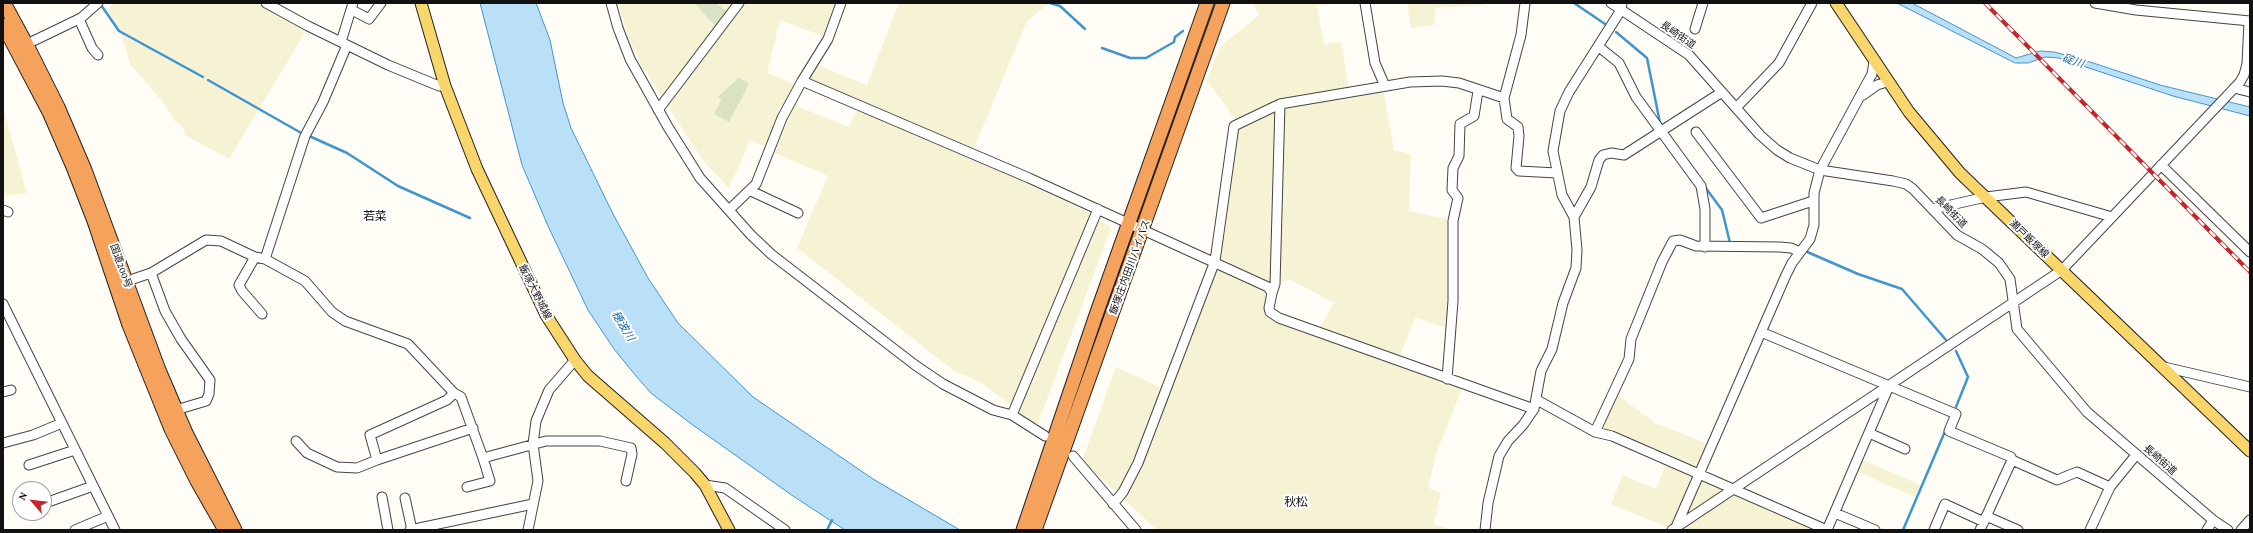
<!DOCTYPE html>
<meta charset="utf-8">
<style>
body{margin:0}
#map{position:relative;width:2253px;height:533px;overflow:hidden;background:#fffdf5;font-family:"Crimson Pro",serif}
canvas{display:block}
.frame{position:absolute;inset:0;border:4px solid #111;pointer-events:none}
.north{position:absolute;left:12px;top:481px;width:40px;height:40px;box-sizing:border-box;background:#fff;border:1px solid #a0a0a0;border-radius:50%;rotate:298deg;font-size:11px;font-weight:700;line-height:16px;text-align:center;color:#111}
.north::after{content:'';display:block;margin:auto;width:14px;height:18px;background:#c4262e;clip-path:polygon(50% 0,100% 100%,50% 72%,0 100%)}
</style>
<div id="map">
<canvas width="2253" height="533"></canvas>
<div class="frame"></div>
<div class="north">N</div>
</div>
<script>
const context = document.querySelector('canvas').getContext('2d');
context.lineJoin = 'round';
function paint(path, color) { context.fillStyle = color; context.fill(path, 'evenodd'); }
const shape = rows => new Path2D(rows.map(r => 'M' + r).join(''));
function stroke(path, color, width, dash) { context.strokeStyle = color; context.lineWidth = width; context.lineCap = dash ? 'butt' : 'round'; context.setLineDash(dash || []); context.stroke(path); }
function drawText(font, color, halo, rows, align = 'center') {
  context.font = font + ' "Crimson Pro","Noto Sans JP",serif'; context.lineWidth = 4; context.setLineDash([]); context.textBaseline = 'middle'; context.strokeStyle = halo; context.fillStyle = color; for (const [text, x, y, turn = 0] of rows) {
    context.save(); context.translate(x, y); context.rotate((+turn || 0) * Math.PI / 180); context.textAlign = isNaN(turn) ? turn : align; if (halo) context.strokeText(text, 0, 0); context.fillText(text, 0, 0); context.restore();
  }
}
paint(shape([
 [112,3,256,3,306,31,229,159,185,135,183,128,175,121,163,102,130,64,120,30,108,12],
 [618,3,694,3,716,27,728,12,716,3,835,3,823,36,780,20,767,73,794,84,779,111,765,147,750,140,729,188,707,165,695,148,642,66,629,39],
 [738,77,715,114,721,100,718,97],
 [899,3,1049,3,1027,21,974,148,808,79,818,65,867,85],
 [1253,3,1333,3,1317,6,1324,44,1341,42,1350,94,1383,89,1394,150,1411,154,1409,211,1446,219,1452,227,1447,328,1415,318,1399,358,1319,329,1334,303,1289,279,1272,285,1220,258,1236,120,1207,81,1220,47,1259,15],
 [1407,3,1484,3,1484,5,1436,8,1434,25,1411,28],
 [794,105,849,127,857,110,1024,182,1087,212,1091,217,1110,226,1110,231,1037,426,983,384,953,370,797,248,828,176,775,153],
 [3,107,27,193,3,196],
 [1215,268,1265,291,1267,294,1264,312,1274,322,1462,389,1437,451,1428,488,1441,493,1434,524,1451,530,1157,530,1082,461,1116,367,1168,391],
 [1616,394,1655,423,1708,444,1694,475,1820,530,1674,530,1611,504,1623,475,1656,489,1669,457,1600,430],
 [1861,459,1920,485,1915,497,1856,471]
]), '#f6f3d4');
paint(shape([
 [694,3,716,3,728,12,716,27],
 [739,77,749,84,729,122,714,114,721,100,718,97]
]), '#d9e3c4');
const water = shape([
 [480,3,536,3,550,40,563,103,571,128,613,214,648,278,678,323,753,397,873,479,960,530,845,530,793,496,690,423,651,393,636,376,614,349,588,310,548,226,522,165,480,3],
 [1897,3,1912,3,2016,58,2040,51,2054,52,2081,59,2160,85,2250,107,2250,116,2173,96,2059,58,2045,57,2028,63,2015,63,1897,3]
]);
paint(water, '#b9e0f7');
stroke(water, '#3f96cf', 1);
stroke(shape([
 [1050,3,1060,6,1085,29],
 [1574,3,1608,26],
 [101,5,119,31,203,77],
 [1616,32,1647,58,1660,123],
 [1102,48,1130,58,1146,58,1174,42,1175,37,1183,31],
 [208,80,303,134],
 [309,136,347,153,398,186,470,218],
 [1705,187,1722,210,1730,243,1732,243],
 [1805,251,1858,274,1902,289,1946,340],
 [1956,407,1968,377,1956,351],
 [827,530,832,520],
 [1903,530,1946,429]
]), '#3f96cf', 2.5);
const minor = shape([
 [266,3,308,26,388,65,439,86,445,86],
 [611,3,618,28,630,59,668,127,700,178,751,235,771,254,915,365,943,384,993,410,1012,415,1045,436],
 [1365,3,1375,63,1385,86],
 [1525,3,1521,35,1504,98,1507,119,1518,127,1519,136,1516,168,1519,171,1557,173],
 [1611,3,1689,55,1760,135,1777,150,1790,158,1820,170,1893,181,1906,184,1913,189,1957,235,1982,249,1999,263,2010,279,2017,329,2087,412,2213,520,2228,530],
 [2095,3,2136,10,2250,21],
 [352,10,369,19,381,3],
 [79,19,92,48,98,55],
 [1695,29,1703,3],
 [341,42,353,3],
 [27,44,81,18,98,3],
 [1599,47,1619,63,1636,97,1701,186,1705,209,1705,247],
 [802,81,1029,178,1268,287,1272,293,1269,308,1270,312,1279,318,1534,409],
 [2234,88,2250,92],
 [1863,95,1877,85,1887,82],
 [1736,108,1779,63,1812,3],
 [658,110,739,3],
 [1696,132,1761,218,1813,201],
 [2161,165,2250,252],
 [751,191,798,213],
 [1933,209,1986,197,2026,192,2112,217],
 [3,210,8,212],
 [729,210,756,184,782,118,802,81,828,39,841,3],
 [1574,217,1591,187,1599,160,1603,155,1611,153,1624,155,1722,92],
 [255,257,239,285,242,291,262,314],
 [265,259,305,136,323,102,347,45],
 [151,273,165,311,181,339,210,380,209,394,206,401,176,410],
 [127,281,151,273,206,240,221,241,255,257,265,259,305,281,332,312,345,321,408,344,454,393,461,397,483,458,546,441,600,441,631,448,632,454,626,481],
 [1272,293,1275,284,1280,104],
 [3,304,115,530],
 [1761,332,1956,414,1949,431,2011,457,2012,460,2057,480,2077,472,2110,487],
 [2164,367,2250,387],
 [1447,379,1453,301,1453,221,1458,198,1452,190,1453,168,1459,156,1460,124,1474,116,1478,91],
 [3,392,11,390],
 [454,393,447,400,370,435,377,460,473,428],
 [1537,400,1595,432,1612,436,1827,530],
 [1012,415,1098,209],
 [1595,432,1629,359,1631,339,1662,262,1673,241,1680,240,1696,246,1780,247,1791,248,1800,252],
 [1869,433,1905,449],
 [296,441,307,453,337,467,357,468,377,460],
 [3,443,33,435,62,423],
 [1073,456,1136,530],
 [29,465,75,450],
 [705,485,725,488,785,530],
 [467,487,490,481,483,458],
 [382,497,388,530],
 [405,498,412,530],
 [48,502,93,486],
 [1113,504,1123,492,1138,463,1215,261,1234,126,1280,104,1410,82,1442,81,1459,83,1504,98],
 [1835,513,1875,530],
 [1986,516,2018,530],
 [1676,527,1786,275,1792,263,1810,239,1814,225,1814,193,1820,170,1872,74,1874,62],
 [75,530,108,516],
 [410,530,533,504],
 [528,530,538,481,533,444,536,421,549,390,575,360],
 [1485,530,1488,503,1499,456,1508,441,1523,425,1534,409,1541,371,1552,349,1563,303,1576,268,1577,250,1574,217,1562,195,1553,151,1560,111,1569,92,1621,10,1622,3],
 [1672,530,2062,270,2240,82,2244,75,2247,64,2249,21],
 [1827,530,1889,386],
 [1934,530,1945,504,1984,522],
 [1980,530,2012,460],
 [2090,530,2110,487,2136,455],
 [2207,530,2213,520],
 [2241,530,2250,520]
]);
const major = shape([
 [421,3,445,86,477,169,546,315,575,360,588,376,665,443,695,473,705,485,729,530],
 [1836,3,1909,112,1960,173,2250,451]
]);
const highway = shape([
 [4,3,28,47,58,107,85,170,159,370,186,433,235,530],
 [3,25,49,112,73,167,94,221,129,325,171,429,197,481,225,530],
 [1023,530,1096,315,1207,3],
 [1035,530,1223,3]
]);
stroke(minor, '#444', 11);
stroke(major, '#222', 13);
stroke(highway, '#222', 15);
stroke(minor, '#fff', 9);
stroke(major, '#f9d66b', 11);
stroke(highway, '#f5a25d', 13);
const rail = shape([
 [1985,3,2250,272]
]);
stroke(rail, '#c4262e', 4);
stroke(rail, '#fff', 2.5, [8]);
drawText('10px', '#111', '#fff', [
 ["長崎街道",1678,35,34],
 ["長崎街道",1951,212,45],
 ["瀬戸飯塚線",2029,239,44],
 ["国道200号",121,266,70],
 ["飯塚庄内田川バイパス",1130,267,-70],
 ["飯塚大野城線",535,292,63],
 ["長崎街道",2160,460,41]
]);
drawText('italic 11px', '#1768a6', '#fff', [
 ["碇川",2073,61,18],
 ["穂波川",623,326,58]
]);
drawText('12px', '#111', '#fff', [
 ["若菜",375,216],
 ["秋松",1296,502]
]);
</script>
